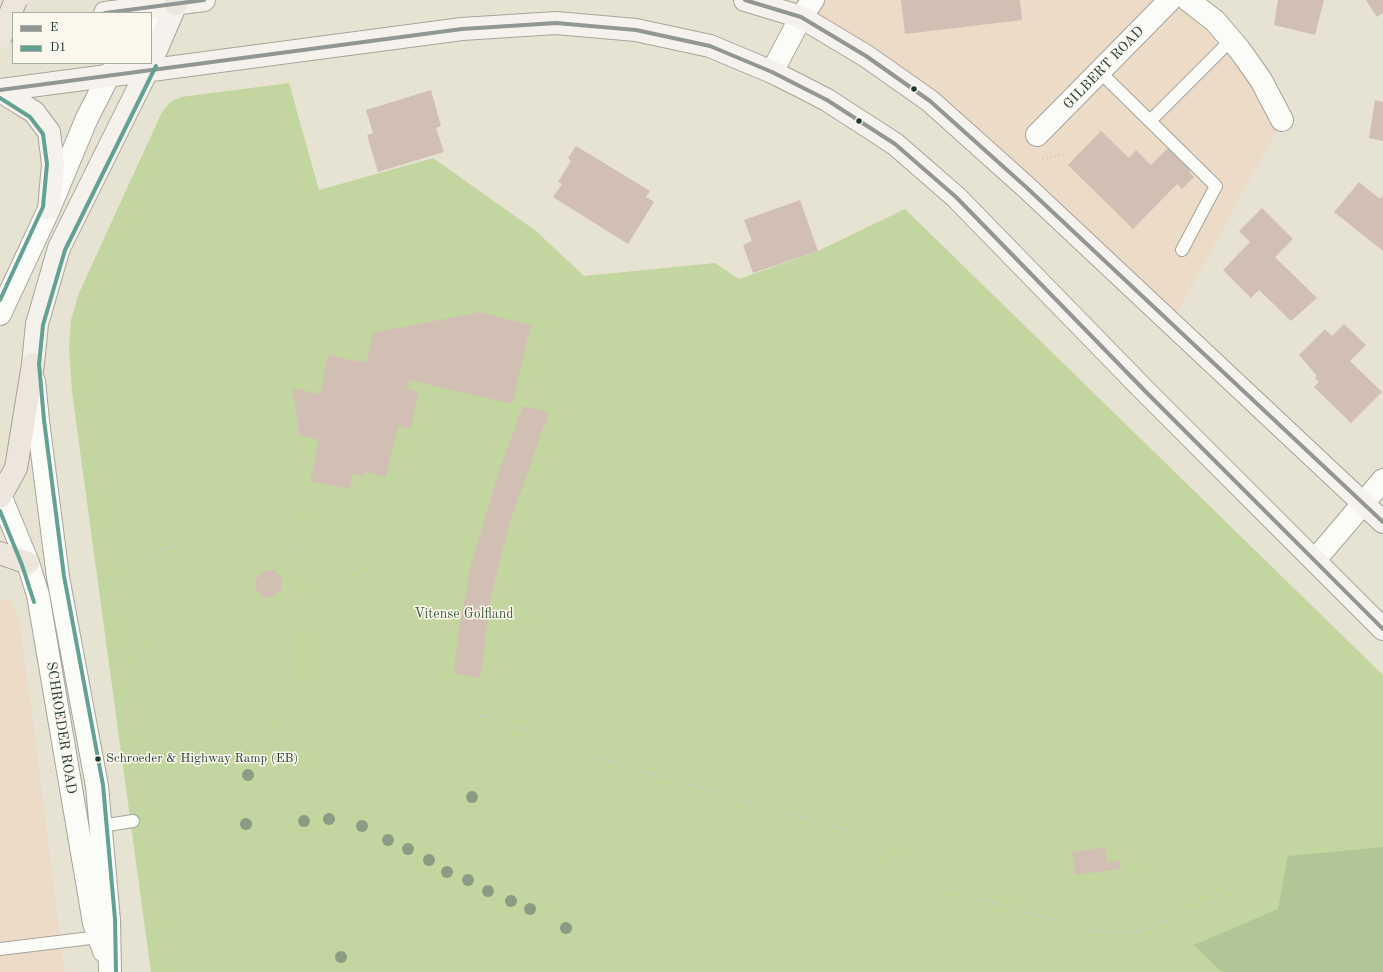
<!DOCTYPE html>
<style>
body{margin:0}
#map{position:relative;width:1383px;height:972px;overflow:hidden;background:#e7e3d3;font-family:"Old Standard TT",serif}
canvas{display:block}
.legend{position:absolute;left:12px;top:12px;width:140px;height:52px;box-sizing:border-box;background:#fbf7ec;border:1px solid #a3ada2;margin:0;padding:5px 7px;list-style:none;font-size:12px;color:#1f3d34}
.legend li{display:flex;align-items:center;gap:8px;height:20px}
.legend b{width:20px;border:1px solid #a3ada2}
</style>
<div id="map">
<canvas width="1383" height="972"></canvas>
<ul class="legend">
<li><b style="height:5px;background:#929695"></b>E</li>
<li><b style="height:5px;background:#63a292"></b>D1</li>
</ul>
</div>
<script>
const context = document.querySelector('canvas').getContext('2d');
context.lineJoin = 'round';
function paint(path, color) { context.fillStyle = color; context.fill(path, 'evenodd'); }
const shape = rows => new Path2D(rows.map(r => 'M' + r).join(''));
function stroke(path, color, width, dash) { context.strokeStyle = color; context.lineWidth = width; context.lineCap = dash ? 'butt' : 'round'; context.setLineDash(dash || []); context.stroke(path); }
function drawText(font, color, halo, rows, align = 'center') {
  context.font = font + ' "Old Standard TT",serif'; context.lineWidth = 3; context.setLineDash([]); context.textBaseline = 'middle'; context.strokeStyle = halo; context.fillStyle = color; for (const [text, x, y, turn = 0] of rows) {
    context.save(); context.translate(x, y); context.rotate((+turn || 0) * Math.PI / 180); context.textAlign = isNaN(turn) ? turn : align; if (halo) context.strokeText(text, 0, 0); context.fillText(text, 0, 0); context.restore();
  }
}
paint(shape([
 [813,0,1188,0,1282,120,1171,325,1026,187,801,17],
 [9,599,20,622,65,972,0,972,0,602]
]), '#ecdbc7');
paint(shape([
 [289,83,319,190,433,158,536,231,584,276,715,263,739,279,818,251,905,209,1383,675,1383,972,151,972,72,392,69,348,71,320,79,293,162,112,170,102,181,97]
]), '#c3d69f');
paint(shape([
 [1383,847,1383,972,1222,972,1194,945,1278,909,1288,856]
]), '#b1c697');
paint(shape([
 [901,0,1020,0,1022,20,905,34],
 [1278,0,1324,0,1315,35,1274,25],
 [1366,0,1383,0,1383,13,1377,17],
 [431,90,441,126,436,128,444,152,378,172,367,135,373,133,366,110],
 [1375,100,1383,102,1383,141,1369,138],
 [1101,131,1129,158,1136,150,1151,165,1169,147,1192,170,1189,172,1194,177,1182,189,1177,184,1133,229,1068,165],
 [576,146,650,191,646,197,654,202,628,244,553,197,562,184,558,182,571,161,568,158],
 [1359,182,1380,199,1383,195,1383,251,1334,212],
 [800,200,818,251,753,273,743,245,752,241,744,220],
 [1262,208,1293,239,1275,257,1317,298,1291,321,1259,290,1251,298,1223,270,1250,242,1239,231],
 [480,312,531,325,512,404,409,380,408,389,418,392,411,429,398,426,386,477,364,472,364,476,352,474,350,489,310,481,319,440,299,435,293,388,320,394,328,355,366,363,373,333],
 [1344,324,1366,345,1350,361,1382,392,1351,423,1314,387,1319,382,1315,378,1317,376,1299,355,1325,329,1332,336],
 [523,406,549,412,510,522,500,560,491,597,480,678,454,673,458,634,471,564,500,468],
 [274,570,282,579,281,589,274,597,263,597,256,589,256,579,264,571],
 [1105,847,1107,862,1120,860,1121,869,1075,875,1072,852]
]), '#d2bfb4');
const service = shape([
 [1100,72,1216,186,1182,250],
 [1150,121,1231,40],
 [101,826,133,821],
 [0,949,99,937]
]);
const minor = shape([
 [1188,0,1215,21,1239,49,1261,80,1282,120],
 [1037,135,1170,0],
 [1315,560,1383,480]
]);
const tertiary = shape([
 [151,30,175,5],
 [772,72,801,17,813,0],
 [0,314,49,209,87,118,109,75,120,63],
 [34,381,38,421,58,577,97,786,109,920,110,972],
 [0,495,28,563,38,595,94,923,104,951]
]);
const secondary = shape([
 [745,0,801,17,866,56,930,101,1026,187,1383,522],
 [105,13,204,0],
 [151,62,176,4],
 [0,90,462,29,556,23,636,30,710,46,772,72,800,86,827,100,895,144,956,197,1146,392,1383,629],
 [0,91,34,112,49,132,53,164,49,209],
 [33,364,37,324,59,248,151,63]
]);
const motorway = shape([
 [176,4,177,0],
 [0,497,16,468,33,364],
 [0,553,28,563]
]);
stroke(service, '#a4a59b', 14);
stroke(minor, '#a4a59b', 24);
stroke(tertiary, '#a4a59b', 24);
stroke(secondary, '#a4a59b', 24);
stroke(motorway, '#a4a59b', 24);
stroke(shape([
 [1043,159,1065,154],
 [278,330,297,443,305,458,302,479,287,521,282,540,294,551],
 [137,561,163,549,186,542,284,533],
 [156,797,133,753,126,726,126,707,131,680,144,657,166,633,185,616,225,538],
 [281,820,278,769,285,731,290,662,288,605,291,568,294,551,303,547,318,546,374,581,389,611,421,661,445,692,466,710,534,733,564,748,849,831,905,865,957,893,1098,932,1142,931,1214,901,1242,879]
]), '#cacbc7', 2.5, [1, 3]);
stroke(service, '#fbfbf8', 12);
stroke(minor, '#fbfbf8', 22);
stroke(tertiary, '#fbfbf8', 22);
stroke(secondary, '#f5f2ed', 22);
stroke(motorway, '#ede6dc', 22);
const motorwayBridge = shape([
 [0,38,16,0]
]);
stroke(motorwayBridge, '#a4a59b', 24, []);
stroke(motorwayBridge, '#ede6dc', 22);
stroke(shape([
 [745,0,801,17,866,56,930,101,1026,187,1383,522],
 [105,13,204,0],
 [0,90,462,29,556,23,636,30,710,46,772,72,827,100,895,144,956,197,1146,392,1383,629]
]), '#929695', 4);
stroke(shape([
 [0,98,30,117,43,134,47,164,43,207,0,300],
 [0,511,22,565,34,602],
 [116,972,115,919,103,785,64,576,44,420,39,364,43,325,65,250,156,66]
]), '#63a292', 4);
context.fillStyle = '#8b9b84';
for (const [x, y] of [
 [248,775],
 [472,797],
 [329,819],
 [304,821],
 [246,824],
 [362,826],
 [388,840],
 [408,849],
 [429,860],
 [447,872],
 [468,880],
 [488,891],
 [511,901],
 [530,909],
 [566,928],
 [341,957]
]) { context.beginPath(); context.arc(x, y, 6, 0, 2 * Math.PI); context.fill(); }
for (const [x, y, r, color] of [
 [914,89,3.5,"#1f3d34"],
 [859,121,3.5,"#1f3d34"],
 [98,759,3.5,"#1f3d34"]
]) { const dot = new Path2D(); dot.arc(x, y, r, 0, 2 * Math.PI); context.fillStyle = color; context.fill(dot); stroke(dot, '#fbf7ec', 1.5); }
drawText('13px', '#1f3d34', '#fbf7ec', [
 ["Schroeder & Highway Ramp (EB)",106,759]
], 'left');
drawText('14px', '#1f3d34', '#fbf7ec', [
 ["GILBERT ROAD",1104,68,-46],
 ["SCHROEDER ROAD",61,728,81]
]);
drawText('14px', '#406044', '#fbf7ec', [
 ["Vitense Golfland",464,614]
]);
</script>
